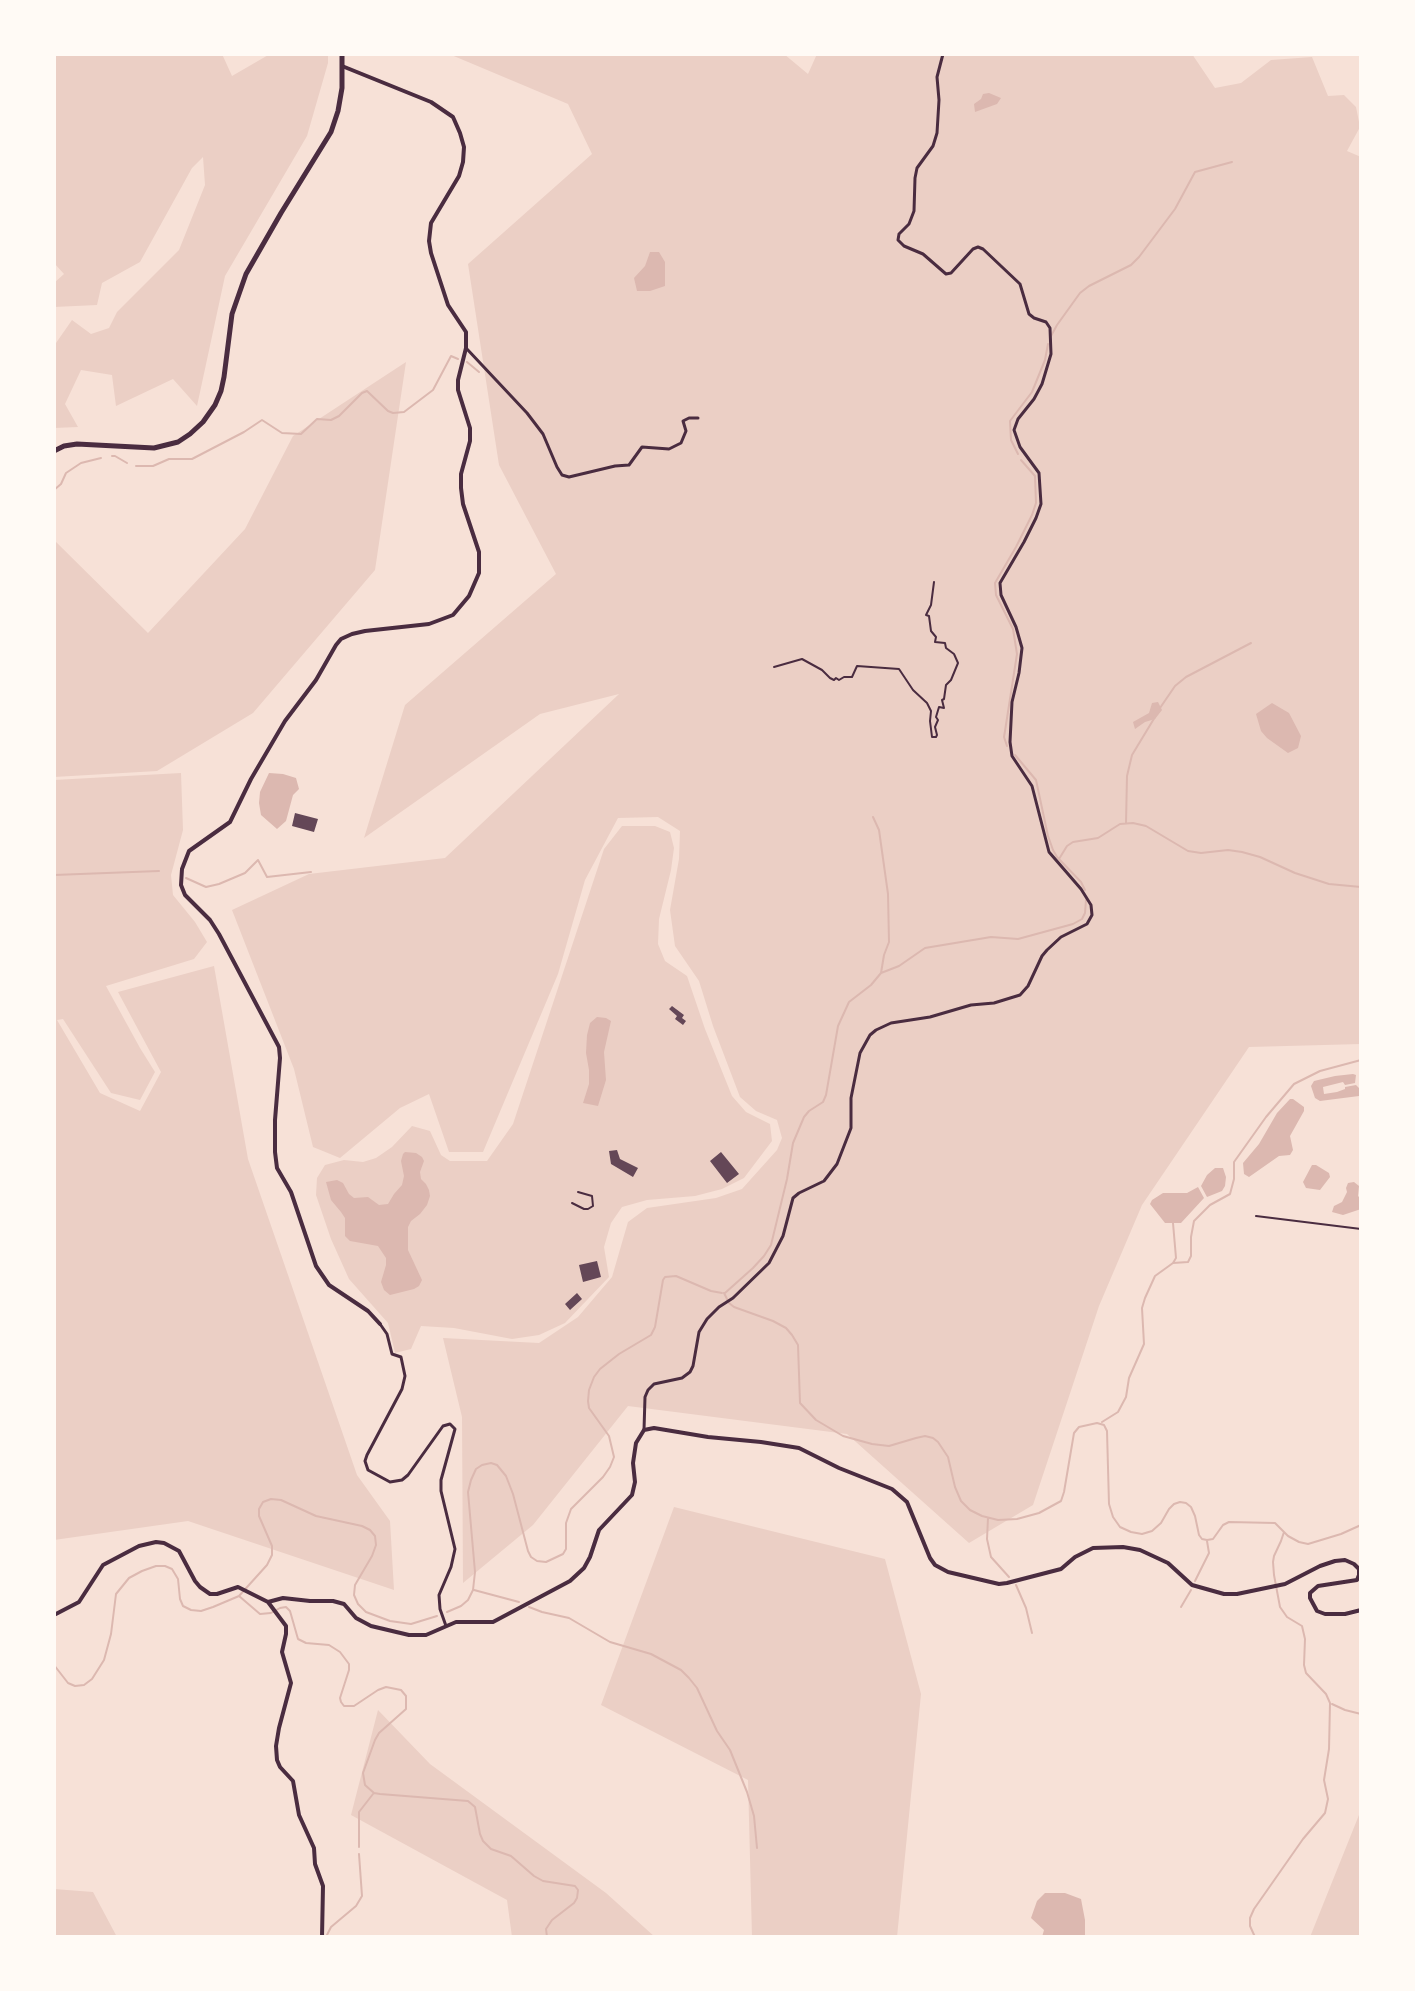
<!DOCTYPE html>
<style>
body{margin:0}
#map{position:relative;width:1415px;height:1991px;overflow:hidden;background:#f7e1d7;font-family:Figtree,sans-serif}
canvas{display:block}
.frame{position:absolute;inset:0;border:56px solid #fffaf5;pointer-events:none}
</style>
<div id="map">
<canvas width="1415" height="1991"></canvas>
<div class="frame"></div>
</div>
<script>
const context = document.querySelector('canvas').getContext('2d');
context.lineJoin = 'round';
function paint(path, color) { context.fillStyle = color; context.fill(path, 'evenodd'); }
const shape = rows => new Path2D(rows.map(r => 'M' + r).join(''));
function stroke(path, color, width, dash) { context.strokeStyle = color; context.lineWidth = width; context.lineCap = dash ? 'butt' : 'round'; context.setLineDash(dash || []); context.stroke(path); }
paint(shape([
 [54,54,222,54,232,76,270,54,328,54,328,63,307,136,225,276,197,406,173,379,116,406,112,375,81,370,65,404,78,427,54,428,54,341,56,343,72,320,91,334,109,328,117,312,179,250,205,185,203,157,192,168,140,262,102,283,97,305,54,307,54,283,64,274,54,263],
 [449,54,784,54,808,74,817,54,1192,54,1215,88,1241,83,1271,60,1312,57,1328,96,1344,95,1356,107,1360,127,1347,151,1361,157,1361,1044,1249,1047,1142,1205,1099,1306,1033,1505,969,1543,847,1434,628,1406,533,1525,463,1583,462,1417,443,1338,539,1343,578,1317,612,1277,628,1222,647,1208,716,1198,742,1189,777,1150,782,1138,777,1120,756,1111,740,1097,713,1026,699,981,675,946,670,910,679,859,680,831,658,817,618,818,585,880,558,974,483,1152,449,1152,429,1094,400,1108,340,1158,313,1147,294,1069,232,910,309,874,445,858,619,694,540,714,364,838,405,705,556,574,499,465,468,264,592,154,568,104],
 [406,362,375,570,253,713,157,771,54,777,54,540,148,633,245,529,293,436],
 [181,773,183,830,171,875,173,895,195,922,207,942,194,959,106,986,140,1048,155,1072,140,1100,111,1093,63,1019,57,1020,100,1093,140,1111,161,1072,118,992,214,966,248,1159,357,1475,390,1521,394,1590,188,1521,54,1540,54,780],
 [622,826,655,826,670,832,674,848,671,870,659,919,658,944,665,961,687,976,705,1029,732,1096,746,1112,770,1124,772,1141,744,1178,722,1189,695,1196,647,1200,622,1207,611,1223,604,1247,609,1277,565,1323,539,1335,512,1339,454,1328,421,1326,411,1349,395,1353,388,1323,349,1279,331,1239,316,1195,317,1178,325,1165,344,1160,363,1162,376,1158,392,1147,412,1126,430,1131,441,1155,450,1161,487,1161,513,1124,604,849],
 [674,1507,885,1559,921,1694,897,1937,752,1937,748,1780,601,1705],
 [378,1710,430,1764,606,1893,655,1937,512,1937,507,1900,351,1815],
 [1361,1810,1361,1937,1310,1937],
 [54,1889,93,1892,117,1937,54,1937]
]), '#ebcfc5');
paint(shape([
 [989,93,1001,98,997,104,975,112,974,104,981,99,983,94],
 [650,252,659,252,665,262,665,286,650,291,637,291,634,278,645,266],
 [1158,702,1162,710,1155,719,1145,722,1135,729,1133,722,1149,713,1152,703],
 [1272,703,1289,713,1301,736,1298,748,1288,753,1267,738,1261,731,1256,714],
 [269,773,283,774,296,778,299,789,293,795,286,821,277,829,261,815,259,803,260,792],
 [597,1017,606,1018,611,1021,604,1052,606,1080,598,1106,583,1103,589,1084,589,1070,586,1053,587,1035,590,1023],
 [1353,1074,1356,1075,1355,1083,1345,1085,1343,1082,1323,1087,1324,1094,1337,1092,1345,1089,1345,1087,1356,1085,1361,1090,1359,1096,1320,1101,1315,1098,1311,1086,1314,1081,1335,1076],
 [1290,1099,1293,1099,1304,1107,1304,1111,1290,1136,1293,1150,1290,1155,1279,1156,1249,1177,1244,1174,1243,1163,1259,1144,1277,1113],
 [405,1152,416,1153,422,1157,424,1161,420,1172,421,1179,426,1184,429,1190,430,1196,427,1205,420,1214,411,1221,408,1227,408,1250,422,1280,419,1286,414,1289,390,1295,384,1290,381,1282,386,1265,386,1258,378,1246,350,1241,345,1236,345,1218,341,1212,331,1200,326,1182,337,1180,343,1183,349,1194,354,1198,368,1197,379,1205,388,1204,394,1194,402,1185,404,1176,401,1161,403,1154],
 [1312,1165,1316,1165,1329,1173,1330,1177,1320,1190,1306,1188,1303,1182],
 [1215,1168,1223,1168,1226,1177,1225,1186,1222,1191,1207,1197,1201,1186,1207,1175],
 [1354,1182,1359,1186,1358,1196,1361,1199,1361,1209,1343,1215,1332,1212,1334,1206,1342,1202,1347,1192,1346,1188,1348,1183],
 [1198,1187,1204,1198,1181,1223,1165,1223,1150,1204,1152,1200,1163,1193,1187,1193],
 [1045,1893,1065,1893,1081,1899,1085,1920,1085,1937,1042,1937,1044,1930,1031,1918,1037,1901]
]), '#dcb8b0');
stroke(shape([
 [1051,336,1057,325,1080,293,1089,286,1131,265,1139,257,1175,209,1195,172,1232,162],
 [467,362,479,372],
 [1018,454,1011,440,1010,421,1032,392,1045,360,1048,344],
 [112,456,115,456,127,463],
 [136,466,153,466,169,459,192,459,244,432,262,420,282,433,301,434,317,419,331,420,339,416,362,393,367,391,388,411,393,413,404,412,433,390,451,356,458,359],
 [54,490,61,484,66,473,81,463,101,458],
 [1160,708,1175,686,1186,677,1251,643],
 [1007,746,1004,737,1005,731,1017,654,1013,629,996,595,995,583,1016,547,1032,515,1036,503,1035,476,1021,460],
 [1015,755,1036,780,1048,836,1053,850,1057,857,1081,882,1085,890],
 [873,817,879,830,888,894,889,942,884,955,881,973],
 [1126,823,1127,776,1132,755,1155,717],
 [1059,859,1067,846,1073,842,1098,838,1120,824,1133,823,1146,826,1188,851,1201,853,1228,850,1242,852,1260,857,1295,873,1329,884,1361,887],
 [54,875,159,871],
 [186,878,206,887,219,884,245,873,258,860,267,877,311,872],
 [1173,1263,1188,1262,1191,1256,1191,1237,1194,1221,1210,1205,1230,1194,1234,1179,1234,1162,1266,1117,1294,1084,1320,1071,1361,1060],
 [724,1293,729,1303,734,1307,773,1321,786,1328,792,1335,798,1345,800,1403,816,1420,843,1436,872,1444,889,1446,916,1438,925,1436,933,1438,938,1442,948,1457,955,1487,961,1501,970,1510,982,1516,998,1520,1017,1519,1039,1513,1061,1501,1064,1492,1074,1433,1079,1427,1097,1423,1104,1425,1107,1431,1109,1504,1113,1517,1120,1527,1131,1532,1142,1534,1152,1531,1161,1523,1169,1509,1174,1504,1180,1502,1186,1503,1191,1507,1195,1516,1199,1535,1202,1539,1207,1540,1213,1539,1223,1525,1229,1522,1275,1523,1288,1536,1299,1542,1308,1544,1341,1534,1361,1525],
 [725,1293,753,1268,764,1256,771,1245,787,1179,793,1143,804,1117,809,1111,823,1102,826,1095,838,1026,849,1002,871,985,881,973,899,966,925,948,991,937,1018,939,1073,924,1082,919,1085,913,1086,900],
 [1102,1422,1118,1412,1126,1397,1129,1378,1144,1344,1142,1308,1145,1298,1155,1276,1173,1263,1176,1258,1173,1223],
 [988,1518,987,1539,991,1557,1009,1577],
 [1195,1581,1209,1553,1207,1541],
 [1016,1585,1026,1608,1032,1633],
 [474,1590,519,1602],
 [239,1596,260,1614,271,1613,280,1608,286,1607,290,1611,298,1639,306,1643,329,1645,340,1652,349,1664,349,1670,340,1698,341,1702,344,1706,354,1706,378,1690,386,1687,401,1690,406,1696,406,1709,379,1733,375,1740,363,1773,365,1785,374,1793,380,1794,468,1801,475,1807,480,1834,483,1841,491,1849,511,1856,534,1876,543,1881,575,1886,578,1890,577,1898,574,1903,552,1920,546,1929,547,1937],
 [529,1607,542,1612,569,1618,610,1642,651,1654,681,1670,689,1678,697,1688,717,1731,730,1750,747,1792,754,1816,757,1848],
 [1181,1607,1191,1590],
 [447,1612,461,1606,468,1600,473,1590,475,1572,468,1492,471,1480,476,1469,482,1465,491,1463,497,1465,506,1476,513,1494,528,1551,531,1557,537,1561,546,1562,563,1554,566,1549,566,1523,571,1509,603,1477,610,1467,614,1457,609,1436,589,1408,588,1401,589,1390,594,1377,600,1369,619,1354,651,1335,655,1327,663,1280,665,1277,676,1276,711,1291,722,1293],
 [54,1665,68,1683,75,1686,84,1685,92,1679,104,1660,111,1634,116,1594,129,1578,142,1571,156,1566,165,1566,172,1569,178,1579,180,1599,183,1606,191,1610,201,1611,213,1607,239,1596,267,1565,272,1555,272,1546,259,1516,259,1509,263,1502,271,1499,281,1500,316,1516,362,1526,370,1530,375,1536,376,1545,372,1556,355,1585,354,1595,358,1604,366,1612,390,1621,411,1624,437,1616],
 [1332,1704,1345,1710,1361,1714],
 [359,1847,359,1812,373,1794],
 [326,1937,331,1927,356,1906,362,1896,359,1854],
 [1255,1937,1250,1926,1250,1918,1254,1909,1303,1839,1325,1813,1328,1799,1324,1780,1329,1749,1330,1703,1326,1694,1306,1673,1304,1665,1305,1639,1302,1626,1287,1617,1280,1607,1274,1575,1273,1562,1274,1556,1281,1541,1284,1532]
]), '#dcb8b0', 2);
paint(shape([
 [295,813,318,819,314,832,292,826],
 [672,1006,684,1015,682,1018,686,1021,683,1025,675,1019,677,1016,669,1009],
 [617,1150,620,1159,638,1168,633,1177,611,1164,609,1151],
 [721,1152,739,1174,727,1183,710,1161],
 [597,1261,601,1277,583,1282,579,1265],
 [577,1293,582,1299,570,1310,565,1304]
]), '#644757');
stroke(shape([
 [774,667,802,659,822,670,830,678,834,680,836,678,839,680,844,677,852,677,857,666,899,669,913,690,927,703,931,711,930,721,932,737,936,737,937,735,935,727,938,720,936,717,939,707,944,708,942,700,944,699,946,685,951,680,958,663,954,654,946,648,945,643,935,642,936,637,931,631,929,616,926,615,931,605,934,582],
 [572,1203,584,1209,588,1209,593,1206,592,1196,578,1192]
]), '#4a2c40', 2);
stroke(shape([
 [1256,1216,1361,1229]
]), '#4a2c40', 2);
stroke(shape([
 [466,348,527,413,543,434,557,467,562,475,569,477,615,466,629,465,642,447,669,449,681,443,686,431,683,421,689,418,698,418],
 [380,1324,387,1334,392,1354,401,1357,405,1376,402,1389,367,1455,365,1461,368,1470,390,1482,402,1480,408,1475,443,1426,450,1424,455,1429,441,1480,441,1491,455,1549,451,1567,439,1595,440,1609,446,1626],
 [644,1430,645,1397,648,1390,654,1384,682,1378,690,1372,693,1366,699,1332,707,1319,719,1307,733,1298,769,1263,783,1236,793,1198,799,1193,824,1181,837,1164,851,1128,851,1098,860,1053,870,1035,876,1030,891,1023,930,1017,971,1005,994,1003,1020,995,1028,986,1042,956,1047,950,1061,937,1087,924,1092,915,1091,905,1081,889,1049,852,1032,786,1012,756,1010,742,1012,702,1019,673,1022,648,1016,627,1001,595,1000,583,1024,542,1036,518,1041,504,1039,473,1020,447,1014,430,1018,419,1034,399,1042,384,1051,354,1050,328,1046,322,1034,318,1029,314,1020,284,983,249,978,247,973,249,951,273,946,274,923,254,904,246,898,240,899,234,909,224,914,211,915,178,917,168,933,146,937,133,939,100,937,77,943,54]
]), '#4a2c40', 3);
stroke(shape([
 [342,66,431,102,453,117,460,133,464,147,463,162,459,176,431,223,429,241,431,253,448,305,466,332,466,348,458,380,458,390,470,428,470,441,461,474,461,488,463,504,479,552,479,573,469,596,453,615,429,624,365,631,352,634,341,639,336,645,316,680,285,721,251,779,230,822,189,851,182,869,181,885,185,895,210,920,219,934,279,1047,280,1058,275,1120,275,1152,277,1168,291,1192,316,1266,329,1285,368,1311,380,1324],
 [268,1602,286,1626,286,1634,282,1652,291,1683,279,1728,276,1746,277,1760,280,1767,293,1781,299,1815,314,1848,315,1864,323,1886,322,1937],
 [54,1615,79,1602,103,1565,139,1546,156,1542,164,1543,179,1551,195,1581,200,1587,210,1594,217,1594,238,1587,268,1602,283,1598,310,1601,333,1601,344,1604,356,1618,371,1626,409,1635,426,1635,456,1622,493,1622,570,1581,584,1568,590,1557,599,1530,632,1495,635,1482,633,1463,636,1443,644,1430,654,1428,708,1437,761,1442,799,1448,839,1468,892,1489,907,1502,930,1558,935,1565,948,1572,999,1584,1007,1583,1061,1569,1075,1557,1093,1548,1123,1547,1140,1550,1168,1563,1192,1585,1224,1594,1237,1594,1285,1584,1320,1566,1335,1561,1345,1560,1354,1564,1359,1569,1359,1575,1357,1580,1318,1586,1310,1593,1310,1598,1317,1611,1325,1614,1345,1614,1361,1610]
]), '#4a2c40', 4);
stroke(shape([
 [54,451,64,446,77,444,154,448,178,442,190,434,203,422,215,405,221,391,224,377,232,314,246,274,281,213,331,132,338,111,342,88,342,54]
]), '#4a2c40', 5);
</script>
